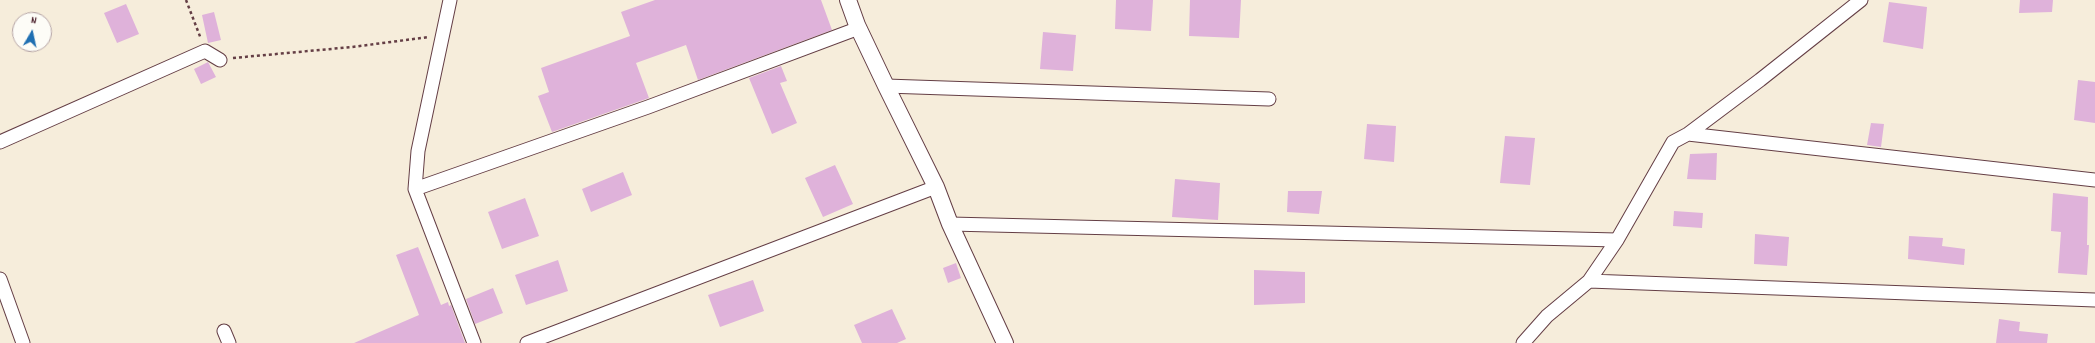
<!DOCTYPE html>
<style>
body{margin:0}
#map{position:relative;width:2095px;height:343px;overflow:hidden;background:#f6eddb;font-family:Dekko,sans-serif}
canvas{display:block}
.north{position:absolute;left:12px;top:12px;width:40px;height:40px;box-sizing:border-box;background:#fdfcf7;border:1px solid #b5a4a5;border-radius:50%;rotate:9deg;font-size:11px;font-weight:700;line-height:16px;text-align:center;color:#4a1f2b}
.north::after{content:'';display:block;margin:auto;width:14px;height:18px;background:#1f6fb2;clip-path:polygon(50% 0,100% 100%,50% 72%,0 100%)}
</style>
<div id="map">
<canvas width="2095" height="343"></canvas>
<div class="north">N</div>
</div>
<script>
const context = document.querySelector('canvas').getContext('2d');
context.lineJoin = 'round';
function paint(path, color) { context.fillStyle = color; context.fill(path, 'evenodd'); }
const shape = rows => new Path2D(rows.map(r => 'M' + r).join(''));
function stroke(path, color, width, dash) { context.strokeStyle = color; context.lineWidth = width; context.lineCap = dash ? 'butt' : 'round'; context.setLineDash(dash || []); context.stroke(path); }
paint(shape([
 [655,0,821,0,832,30,698,80,686,45,636,63,649,98,552,132,538,96,549,92,541,68,630,36,621,12],
 [1116,0,1153,0,1151,31,1115,29],
 [1190,0,1241,0,1239,38,1189,36],
 [2020,0,2053,0,2052,12,2019,13],
 [1889,2,1927,7,1923,49,1883,42],
 [126,4,139,34,117,43,104,13],
 [214,12,221,40,208,43,202,15],
 [1043,32,1076,35,1073,71,1040,69],
 [208,62,216,77,201,84,194,69],
 [781,66,787,81,780,83,797,123,772,134,749,78],
 [2078,80,2095,82,2095,123,2074,120],
 [1871,123,1884,124,1881,147,1867,145],
 [1367,124,1396,126,1394,162,1364,159],
 [1505,136,1535,138,1530,185,1500,183],
 [1717,153,1716,180,1687,179,1690,154],
 [835,165,853,204,823,217,805,178],
 [623,172,632,195,591,212,582,189],
 [1175,179,1220,183,1218,220,1172,217],
 [1288,191,1322,191,1319,214,1287,212],
 [2053,193,2088,197,2087,245,2089,245,2087,275,2058,273,2061,232,2051,231],
 [525,198,539,236,502,249,488,212],
 [1674,211,1703,213,1702,228,1673,226],
 [1755,234,1789,237,1787,266,1754,264],
 [1909,236,1943,238,1942,246,1965,249,1964,265,1908,259],
 [418,247,441,305,448,302,449,306,451,305,465,343,354,343,419,315,396,255],
 [558,260,568,291,526,305,515,275],
 [956,263,961,278,948,283,943,268],
 [1254,270,1305,272,1305,303,1254,305],
 [753,280,764,311,720,327,708,295],
 [493,288,503,313,475,324,466,299],
 [892,309,906,339,897,343,862,343,854,325],
 [1999,319,2020,322,2019,331,2048,334,2047,343,1996,343]
]), '#dfb2da');
const minor = shape([
 [450,0,418,151,415,189,474,343],
 [886,86,1269,99],
 [1688,134,2095,180],
 [0,142,205,51,220,60],
 [415,189,648,107,859,28],
 [950,224,1617,240],
 [0,279,23,343],
 [1589,281,2095,300],
 [224,331,229,343],
 [527,343,936,187],
 [1523,343,1547,316,1589,281,1617,240,1673,142,1688,134,1760,80,1861,0]
]);
const tertiary = shape([
 [848,0,857,25,886,86,936,187,950,224,1005,343]
]);
stroke(minor, '#643e45', 15);
stroke(tertiary, '#643e45', 18);
stroke(shape([
 [186,0,201,39],
 [233,58,352,47,429,37]
]), '#643e45', 2.5, [3, 3]);
stroke(minor, '#fff', 13);
stroke(tertiary, '#fff', 16);
</script>
